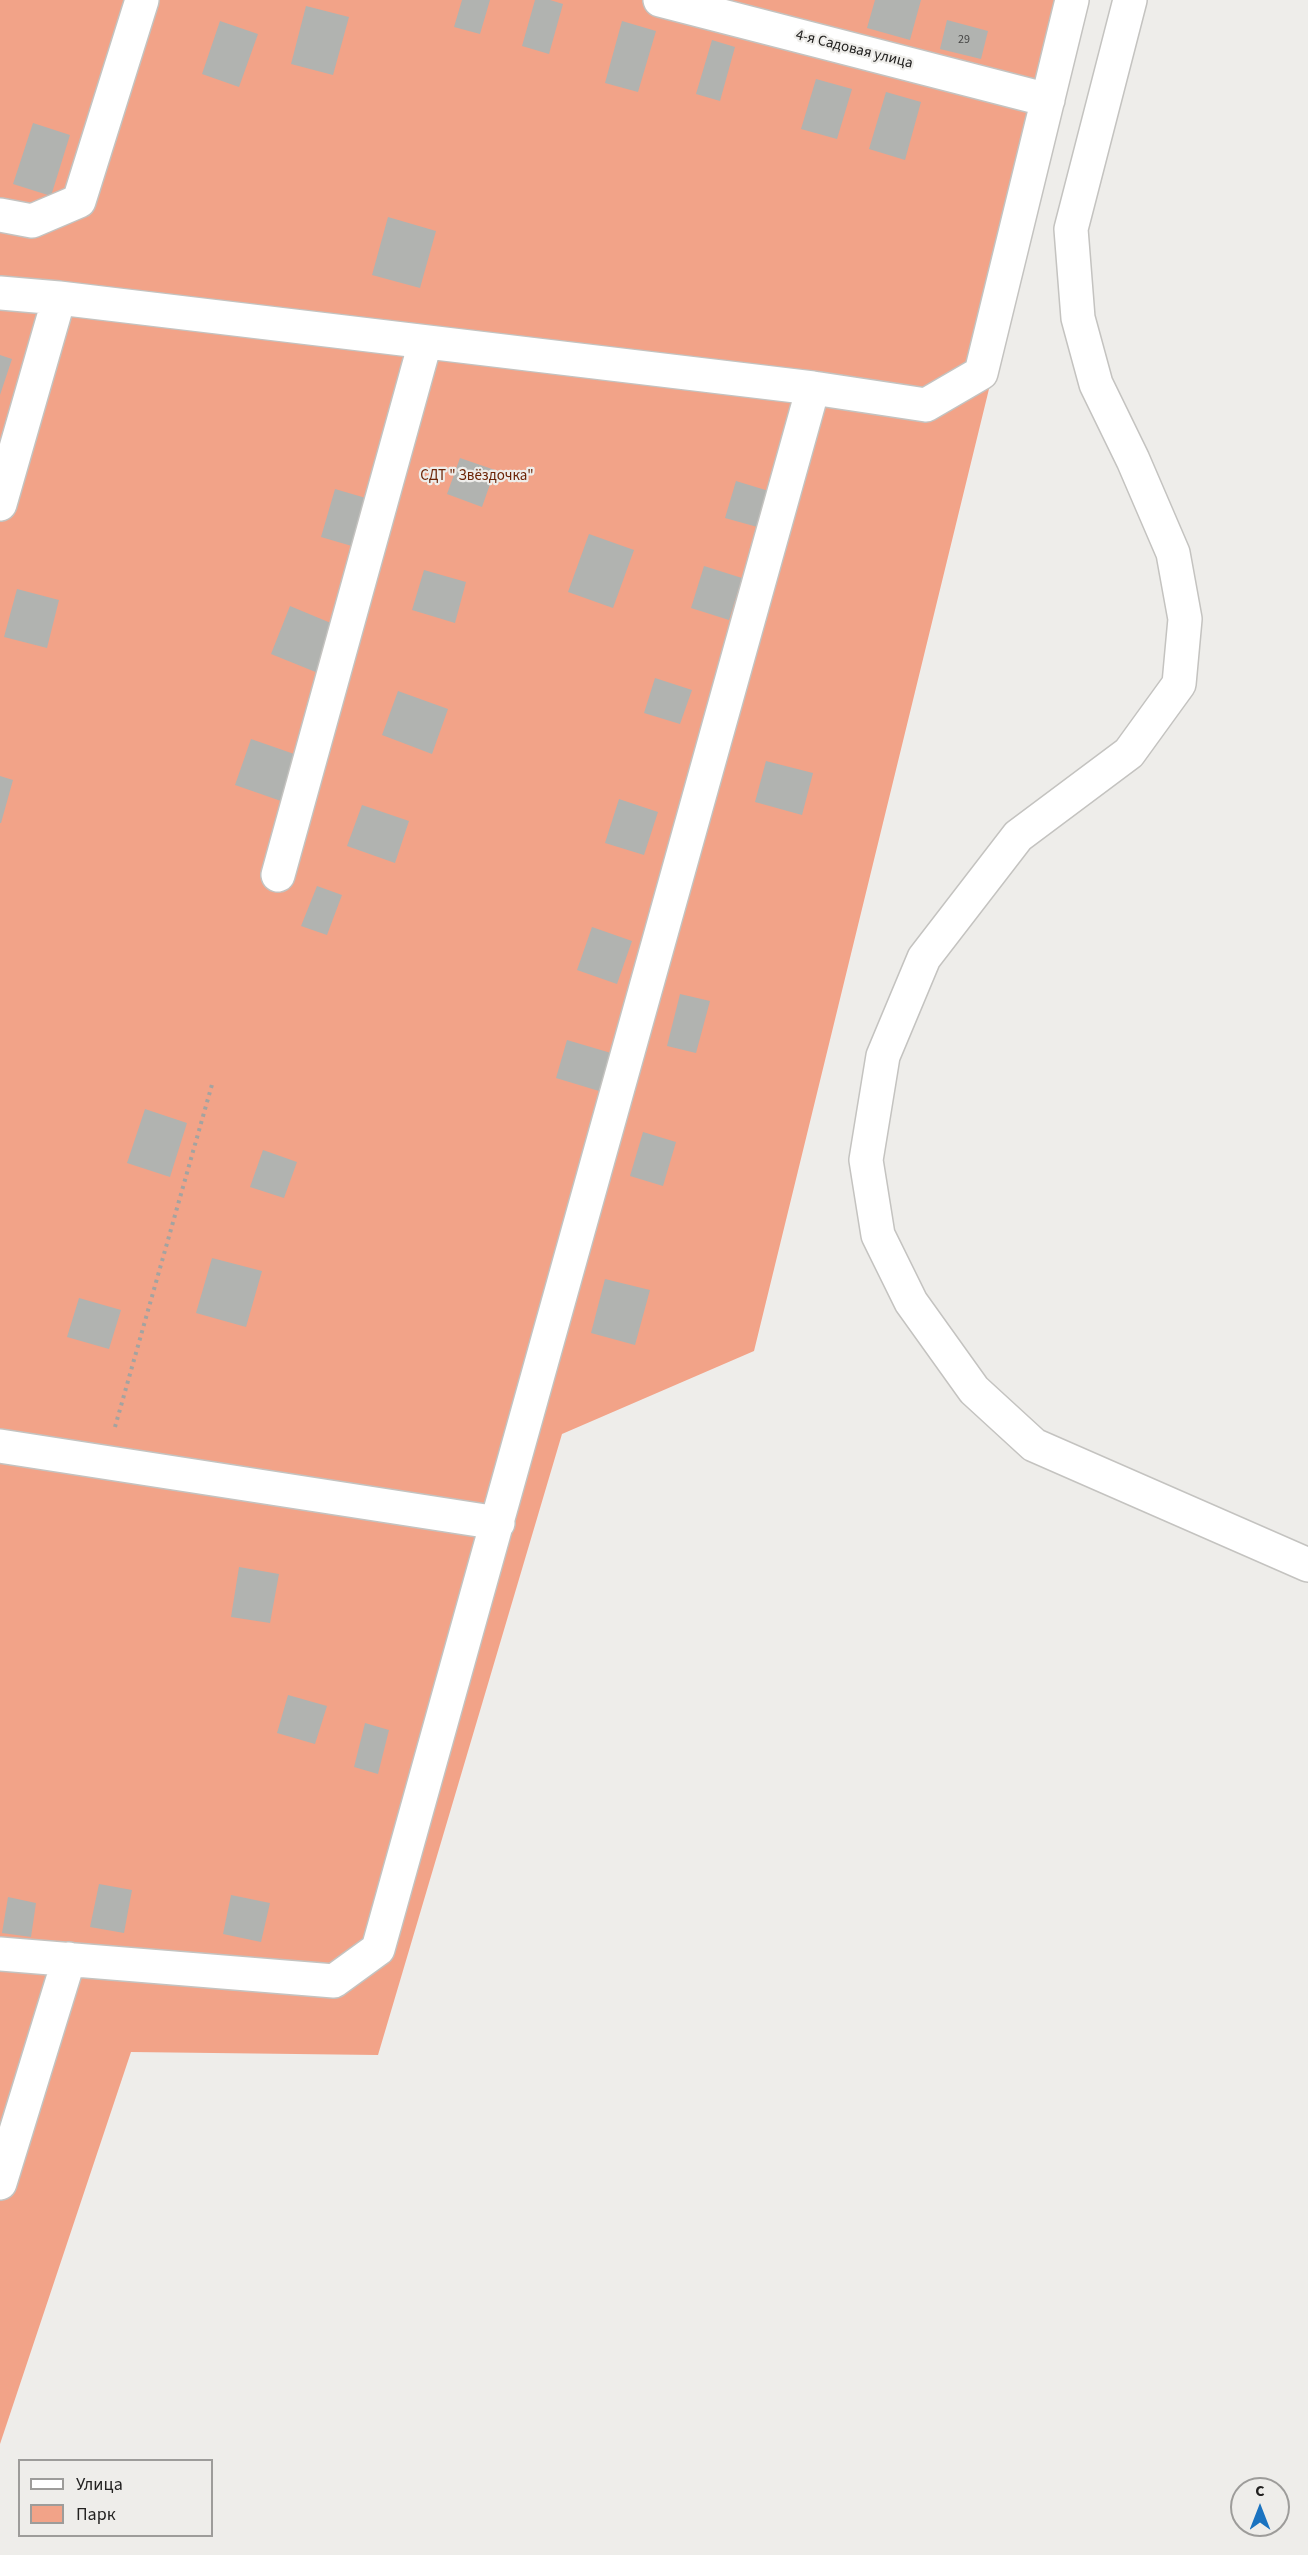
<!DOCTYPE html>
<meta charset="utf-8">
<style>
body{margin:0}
#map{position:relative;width:1308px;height:2555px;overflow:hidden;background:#eeedea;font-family:"Source Sans 3",sans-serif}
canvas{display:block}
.legend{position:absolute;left:18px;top:2459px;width:195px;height:78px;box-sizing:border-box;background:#eeedea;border:2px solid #9d9c9a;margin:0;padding:8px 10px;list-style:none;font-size:18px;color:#232221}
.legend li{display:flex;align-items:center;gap:12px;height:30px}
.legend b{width:30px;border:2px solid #9d9c9a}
.north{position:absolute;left:1230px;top:2477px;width:60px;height:60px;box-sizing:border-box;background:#eeedea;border:2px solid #9d9c9a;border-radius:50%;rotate:0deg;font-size:16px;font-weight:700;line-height:24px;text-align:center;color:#232221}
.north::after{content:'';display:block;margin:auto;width:21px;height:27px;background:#1a73c0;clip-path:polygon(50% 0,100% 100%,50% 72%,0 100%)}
</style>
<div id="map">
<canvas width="1308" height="2555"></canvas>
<ul class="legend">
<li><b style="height:8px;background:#fff"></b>Улица</li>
<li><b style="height:16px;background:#f2a388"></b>Парк</li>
</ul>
<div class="north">С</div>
</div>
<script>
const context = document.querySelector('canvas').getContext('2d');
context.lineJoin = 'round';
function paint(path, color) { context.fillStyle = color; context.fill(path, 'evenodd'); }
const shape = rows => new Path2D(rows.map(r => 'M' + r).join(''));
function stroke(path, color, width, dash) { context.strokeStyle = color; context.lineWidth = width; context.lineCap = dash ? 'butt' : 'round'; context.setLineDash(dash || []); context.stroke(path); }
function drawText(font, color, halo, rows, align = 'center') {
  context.font = font + ' "Source Sans 3",sans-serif'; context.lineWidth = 4.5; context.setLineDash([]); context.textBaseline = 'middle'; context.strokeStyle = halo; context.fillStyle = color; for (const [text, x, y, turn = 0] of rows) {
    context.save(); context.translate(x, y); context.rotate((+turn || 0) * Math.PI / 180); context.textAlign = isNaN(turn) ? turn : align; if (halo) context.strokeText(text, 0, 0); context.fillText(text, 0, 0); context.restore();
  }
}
paint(shape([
 [0,0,1084,0,754,1351,562,1434,378,2055,131,2052,0,2444]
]), '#f2a388');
paint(shape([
 [462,0,490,0,480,34,454,27],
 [535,0,550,0,563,4,549,54,522,46],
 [875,0,921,0,910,40,867,28],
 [306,6,349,17,333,75,291,64],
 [947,20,988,31,981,59,940,49],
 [220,21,258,34,239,87,202,74],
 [622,21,656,31,638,92,605,83],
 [712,40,735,47,720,101,696,94],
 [816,79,852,89,837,139,801,129],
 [886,92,921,102,905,160,869,149],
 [33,123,70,135,51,196,13,184],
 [388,217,436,231,420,288,372,275],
 [0,355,12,359,0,395],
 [460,458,495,470,482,507,447,494],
 [736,481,772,492,761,528,725,518],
 [335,489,376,501,362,549,321,537],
 [589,534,634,550,613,608,568,592],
 [704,566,742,578,729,620,691,608],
 [424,570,466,582,455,623,412,610],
 [17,589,59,600,47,648,4,637],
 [290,606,338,626,318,673,271,654],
 [655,678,692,690,680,724,644,713],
 [398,691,448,709,432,754,382,735],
 [251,739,297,755,281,801,235,785],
 [766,761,813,773,802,815,755,802],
 [0,776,13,780,1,823,0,823],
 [619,799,658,812,644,855,605,843],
 [362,805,409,821,395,863,347,846],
 [317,886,342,895,327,935,301,926],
 [592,927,632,941,617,984,577,970],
 [680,994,710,1001,696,1053,667,1046],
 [567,1040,611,1053,599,1091,556,1078],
 [145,1109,187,1123,170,1177,127,1163],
 [643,1132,676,1142,663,1186,630,1176],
 [263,1150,297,1162,284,1198,250,1187],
 [212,1258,262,1271,246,1327,196,1313],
 [605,1279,650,1290,635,1345,591,1333],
 [79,1298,121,1310,109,1349,67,1337],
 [239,1567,279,1574,270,1623,231,1617],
 [288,1695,327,1706,315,1744,277,1733],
 [365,1723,389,1730,378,1774,354,1767],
 [99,1884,132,1890,124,1933,90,1927],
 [231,1895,270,1903,261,1942,223,1934],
 [8,1897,36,1903,31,1937,2,1933]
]), '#b1b3b0');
const minor = shape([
 [660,0,1048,100],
 [1130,0,1071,229,1078,318,1096,384,1133,460,1173,553,1185,619,1179,684,1129,753,1018,836,924,958,883,1056,866,1160,878,1235,911,1302,974,1390,1034,1445,1308,1565],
 [0,215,32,221,79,201,142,0],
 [0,293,59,298,813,388,926,405,981,373,1072,0],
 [0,504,59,298],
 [278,875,425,343],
 [0,1446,498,1523],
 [0,1954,334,1981,378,1949,813,388],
 [0,2183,69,1959]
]);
stroke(minor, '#c4c3c0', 36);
stroke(shape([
 [115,1427,213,1081]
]), '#a4a3a0', 4, [3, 4.5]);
stroke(minor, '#fff', 33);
drawText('12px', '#464645', null, [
 ["29",964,40]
]);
drawText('15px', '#232221', '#eeedea', [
 ["4-я Садовая улица",854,50,14]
]);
drawText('15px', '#6c2406', '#eeedea', [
 ["СДТ \" Звёздочка\"",477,477]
]);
</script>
